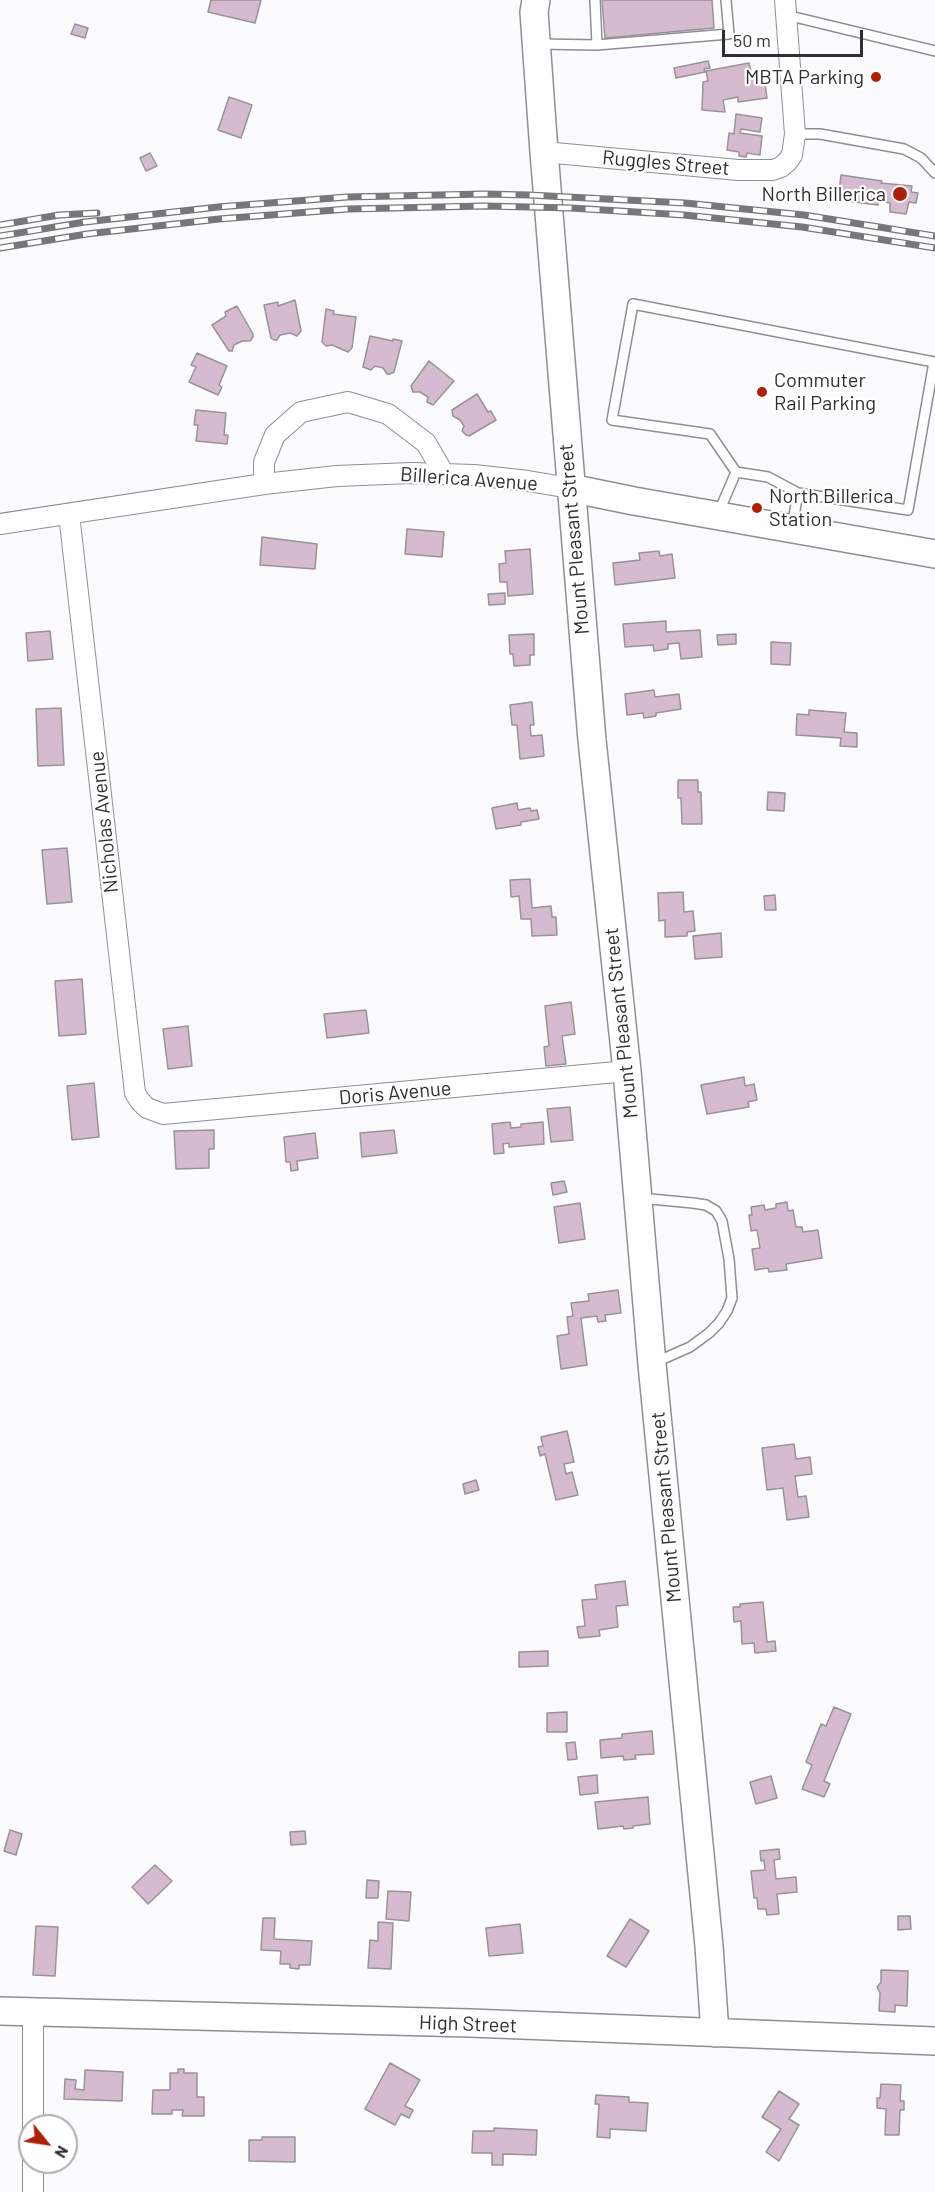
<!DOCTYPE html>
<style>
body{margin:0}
#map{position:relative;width:935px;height:2192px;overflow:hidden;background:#fbfbfe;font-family:Barlow,sans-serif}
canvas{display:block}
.north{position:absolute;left:18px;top:2114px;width:60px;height:60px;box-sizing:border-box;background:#fff;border:2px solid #acacad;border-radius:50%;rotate:120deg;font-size:16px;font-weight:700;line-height:24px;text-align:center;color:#2f2f31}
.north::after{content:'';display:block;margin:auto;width:21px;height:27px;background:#ad1f06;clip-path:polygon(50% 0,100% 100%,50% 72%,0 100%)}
.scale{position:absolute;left:722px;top:30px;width:141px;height:27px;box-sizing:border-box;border:3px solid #2f2f31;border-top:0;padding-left:8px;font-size:18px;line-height:21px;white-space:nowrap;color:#2f2f31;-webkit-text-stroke:4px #fff;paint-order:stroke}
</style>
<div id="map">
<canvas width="935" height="2192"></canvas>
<div class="north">N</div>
<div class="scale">50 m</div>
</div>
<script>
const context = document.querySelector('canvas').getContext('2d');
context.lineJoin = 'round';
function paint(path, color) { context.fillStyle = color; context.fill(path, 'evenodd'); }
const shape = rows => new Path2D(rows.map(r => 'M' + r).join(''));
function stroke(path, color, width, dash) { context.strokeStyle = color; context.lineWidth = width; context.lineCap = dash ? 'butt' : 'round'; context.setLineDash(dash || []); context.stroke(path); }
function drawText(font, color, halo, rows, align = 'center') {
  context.font = font + ' Barlow,sans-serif'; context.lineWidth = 4.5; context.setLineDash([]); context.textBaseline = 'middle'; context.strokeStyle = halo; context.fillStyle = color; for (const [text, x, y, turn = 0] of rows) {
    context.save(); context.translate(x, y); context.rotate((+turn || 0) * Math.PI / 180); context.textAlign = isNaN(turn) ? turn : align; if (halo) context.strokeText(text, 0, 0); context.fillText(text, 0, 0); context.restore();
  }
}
const building = shape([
 [211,0,261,0,255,23,208,12,211,0],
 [602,0,712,0,714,28,605,38,602,0],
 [75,24,88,28,85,38,71,34,75,24],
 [708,61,710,68,704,69,705,72,676,78,674,68,708,61],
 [749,63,752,76,764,75,767,98,738,102,738,97,723,100,725,112,702,110,703,82,708,81,706,71,749,63],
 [229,97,252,105,241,138,218,130,229,97],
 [736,114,762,118,760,132,741,129,740,133,762,136,760,155,747,153,746,157,739,156,739,152,727,150,729,133,734,134,736,114],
 [150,153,157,166,146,171,140,158,150,153],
 [841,175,882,181,881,183,912,186,911,192,918,193,916,203,909,202,906,214,890,212,890,203,878,201,878,205,838,200,841,175],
 [295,300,301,331,297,336,290,333,280,335,277,340,274,340,271,338,264,305,278,302,278,306,295,300],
 [237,306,253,334,253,337,250,341,242,341,234,345,232,351,229,351,212,325,226,316,225,312,237,306],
 [326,309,334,311,333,314,356,317,352,348,348,352,332,345,326,346,322,342,326,309],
 [370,336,393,341,393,339,402,341,394,372,390,374,387,374,383,368,375,366,371,370,363,367,370,336],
 [197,353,227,366,219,385,222,387,218,395,189,382,196,367,191,365,197,353],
 [429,361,454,381,433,405,427,402,428,397,420,392,413,392,411,386,429,361],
 [477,394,488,412,491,411,496,420,469,436,466,435,462,431,464,426,460,420,453,416,452,410,477,394],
 [196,410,226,413,224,435,228,435,227,444,196,441,198,425,194,425,196,410],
 [407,529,444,532,442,557,405,554,407,529],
 [262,537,317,544,315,569,260,565,262,537],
 [530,549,533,594,508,596,507,582,500,582,499,564,506,563,505,551,530,549],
 [659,551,660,556,672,554,675,578,615,585,613,563,640,560,639,553,659,551],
 [505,593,505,604,489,605,488,594,505,593],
 [666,621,666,632,700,630,702,657,681,659,679,643,668,644,668,649,654,651,653,645,625,647,623,624,666,621],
 [50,631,53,659,28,661,26,633,50,631],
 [534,634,534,655,530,655,530,665,514,666,513,654,510,654,509,635,534,634],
 [736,634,736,644,718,645,717,635,736,634],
 [771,642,791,643,790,665,771,664,771,642],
 [654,690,655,697,679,694,681,709,656,713,656,716,644,718,643,713,627,715,625,694,654,690],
 [532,702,534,725,530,725,531,736,542,735,544,756,520,759,517,725,512,725,510,705,532,702],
 [61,708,64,765,38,766,36,709,61,708],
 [809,710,846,713,844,732,857,733,857,747,840,746,841,738,796,735,797,714,809,715,809,710],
 [678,780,698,780,698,792,701,792,702,824,682,824,681,798,678,798,678,780],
 [768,792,785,793,784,811,767,810,768,792],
 [517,803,518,810,530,808,531,811,537,810,539,819,521,822,521,825,496,829,492,808,517,803],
 [67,848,72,902,47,904,42,850,67,848],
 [530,879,532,908,551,906,552,917,556,917,557,935,532,936,531,919,521,919,519,896,511,897,510,880,530,879],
 [683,892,684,912,693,911,695,931,687,932,687,936,665,937,665,920,659,921,658,893,683,892],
 [775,895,776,910,765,910,764,896,775,895],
 [721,933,722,957,695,959,693,936,721,933],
 [82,979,86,1034,59,1036,55,981,82,979],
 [571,1002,575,1034,562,1036,566,1064,546,1066,544,1047,549,1046,545,1006,571,1002],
 [366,1010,369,1033,327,1038,324,1014,366,1010],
 [188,1026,192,1066,168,1069,163,1029,188,1026],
 [744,1077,745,1086,754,1084,757,1100,748,1102,749,1107,707,1114,701,1085,744,1077],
 [94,1083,99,1137,72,1140,67,1086,94,1083],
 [570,1107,573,1140,551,1142,547,1109,570,1107],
 [510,1122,511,1128,521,1127,521,1124,543,1122,544,1144,509,1147,509,1143,503,1144,504,1153,494,1154,492,1124,510,1122],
 [214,1130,214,1149,209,1149,209,1168,176,1169,174,1131,214,1130],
 [394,1130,397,1153,362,1157,360,1133,394,1130],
 [315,1133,318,1158,297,1161,298,1170,291,1171,290,1162,286,1162,284,1137,315,1133],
 [564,1181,567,1192,553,1195,551,1183,564,1181],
 [787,1202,788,1211,793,1210,796,1227,802,1227,803,1232,818,1230,822,1258,786,1264,787,1270,769,1272,768,1268,755,1270,752,1249,760,1248,757,1230,751,1231,749,1215,752,1215,751,1207,764,1205,765,1210,776,1208,776,1204,787,1202],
 [580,1203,585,1239,559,1243,554,1207,580,1203],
 [618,1290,621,1313,605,1315,606,1321,598,1322,597,1316,581,1318,587,1365,561,1369,557,1336,569,1334,567,1317,573,1316,571,1303,589,1301,588,1294,618,1290],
 [567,1431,574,1462,564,1464,566,1474,572,1472,578,1495,556,1500,545,1454,540,1456,538,1447,543,1446,541,1437,567,1431],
 [794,1444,796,1459,810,1457,812,1474,795,1476,798,1497,806,1496,809,1517,787,1520,783,1488,767,1490,762,1448,794,1444],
 [476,1480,479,1490,465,1494,463,1484,476,1480],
 [625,1581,628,1605,616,1606,618,1627,599,1630,600,1636,579,1638,577,1627,585,1626,582,1600,597,1599,595,1585,625,1581],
 [763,1602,767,1642,775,1641,776,1651,755,1653,754,1643,742,1644,741,1621,734,1622,733,1607,740,1607,740,1604,763,1602],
 [548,1651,548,1666,519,1667,519,1652,548,1651],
 [834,1707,851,1714,824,1781,830,1784,824,1797,802,1789,812,1765,806,1762,821,1724,826,1726,834,1707],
 [567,1712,567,1732,547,1732,547,1713,567,1712],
 [652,1731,654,1754,635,1755,636,1759,624,1760,623,1756,601,1758,600,1740,622,1738,622,1734,652,1731],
 [575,1742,577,1759,568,1760,566,1743,575,1742],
 [597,1775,598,1793,580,1795,578,1777,597,1775],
 [771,1776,777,1798,756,1804,750,1782,771,1776],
 [648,1797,650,1824,633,1826,633,1828,624,1829,623,1826,598,1829,595,1802,648,1797],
 [10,1830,22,1834,16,1855,4,1851,10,1830],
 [305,1831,306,1844,291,1845,290,1832,305,1831],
 [779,1849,780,1859,774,1860,776,1879,796,1877,797,1892,777,1894,779,1914,767,1915,766,1909,758,1909,757,1898,754,1898,751,1871,765,1870,764,1860,761,1861,760,1851,779,1849],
 [155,1865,172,1881,148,1904,132,1887,155,1865],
 [367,1880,379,1881,378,1898,366,1898,367,1880],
 [388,1891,411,1892,409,1921,386,1919,388,1891],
 [898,1916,910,1916,911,1929,898,1930,898,1916],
 [263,1918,275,1918,274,1939,312,1941,310,1965,299,1965,299,1969,290,1968,290,1964,280,1964,281,1951,261,1950,263,1918],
 [630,1919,649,1931,626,1967,607,1956,630,1919],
 [378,1922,393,1923,391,1969,368,1968,370,1940,378,1941,378,1922],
 [520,1924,523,1953,489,1956,486,1928,520,1924],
 [36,1926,58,1927,55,1976,33,1975,36,1926],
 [881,1970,908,1971,907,2006,895,2005,895,2012,879,2011,880,1993,877,1987,881,1982,881,1970],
 [390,2063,420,2080,405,2106,413,2110,409,2118,401,2114,395,2125,365,2109,390,2063],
 [178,2069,184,2069,184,2073,197,2073,197,2097,204,2097,204,2116,182,2116,183,2110,172,2110,172,2114,152,2114,153,2090,170,2090,170,2073,178,2073,178,2069],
 [85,2070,123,2072,122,2101,64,2099,65,2079,76,2080,75,2089,84,2090,85,2070],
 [881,2084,901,2085,900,2101,904,2101,904,2110,900,2110,899,2135,885,2135,886,2109,877,2108,877,2098,880,2098,881,2084],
 [779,2091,799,2104,789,2119,799,2125,779,2161,766,2152,781,2129,762,2117,779,2091],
 [596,2095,629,2097,629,2102,648,2103,646,2131,610,2129,610,2138,597,2137,599,2104,595,2104,596,2095],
 [494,2128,537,2130,536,2155,503,2154,503,2165,492,2165,492,2153,472,2153,473,2131,494,2131,494,2128],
 [262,2137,295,2137,295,2162,249,2161,249,2140,262,2140,262,2137]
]);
paint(building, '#d6bbd0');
stroke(building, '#989397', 1.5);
const lane = shape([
 [595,0,597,45],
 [786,15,935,51],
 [538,44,597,45,729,34,726,0],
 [795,134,820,134,904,149,921,158,935,173],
 [633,304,934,362,908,510,798,493,768,477,736,472,710,434,612,420,633,304],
 [718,514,736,472],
 [792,527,798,493],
 [640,1198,693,1203,706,1205,716,1211,722,1221,729,1259,732,1298,727,1311,719,1323,709,1333,690,1347,656,1362]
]);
const street = shape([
 [544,152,738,170,773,170,781,167,787,162,792,155,795,134,785,0],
 [264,484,264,462,275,435,301,412,348,402,388,414,426,443,444,474],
 [69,514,135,1093,140,1101,147,1108,163,1114,627,1071],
 [0,524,264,484,337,476,411,473,474,475,528,481,570,488],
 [33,2126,33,2012],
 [33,2192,33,2162]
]);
const secondary = shape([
 [536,0,534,12,544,152,592,740,627,1071,652,1364,709,1946,715,2033],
 [570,488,634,501,935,554],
 [0,2011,470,2023,935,2041]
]);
stroke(lane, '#8e8f94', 12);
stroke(street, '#8e8f94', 22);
stroke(secondary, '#8e8f94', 30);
stroke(lane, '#fff', 9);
stroke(street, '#fff', 20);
stroke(secondary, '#fff', 27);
const rail = shape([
 [0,225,59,215,97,213],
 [0,236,85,222,218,207,347,197,485,194,529,195,685,203,804,215,935,236],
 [0,248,87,234,219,219,348,209,485,206,571,208,684,215,802,227,935,248]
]);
stroke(rail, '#777779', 7);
stroke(rail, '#fff', 4.5, [14]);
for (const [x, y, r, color] of [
 [876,77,6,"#ad1f06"],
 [900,194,8,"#ad1f06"],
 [762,392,6,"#ad1f06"],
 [757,508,6,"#ad1f06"]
]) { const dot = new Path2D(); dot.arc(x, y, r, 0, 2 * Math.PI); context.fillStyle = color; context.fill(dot); stroke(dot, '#fff', 2); }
drawText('20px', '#2f2f31', '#fff', [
 ["MBTA Parking",864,77],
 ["North Billerica",886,194],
 ["Commuter",774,380,"left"],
 ["Rail Parking",774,403,"left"],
 ["North Billerica",769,496,"left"],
 ["Station",769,519,"left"]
], 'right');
drawText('20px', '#2f2f31', '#fff', [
 ["Ruggles Street",666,163,5],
 ["Billerica Avenue",469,479,4],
 ["Mount Pleasant Street",574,539,-95],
 ["Nicholas Avenue",104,822,-96],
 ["Mount Pleasant Street",621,1023,-96],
 ["Doris Avenue",395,1093,-5],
 ["Mount Pleasant Street",666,1507,-95],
 ["High Street",468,2024,2]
]);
</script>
